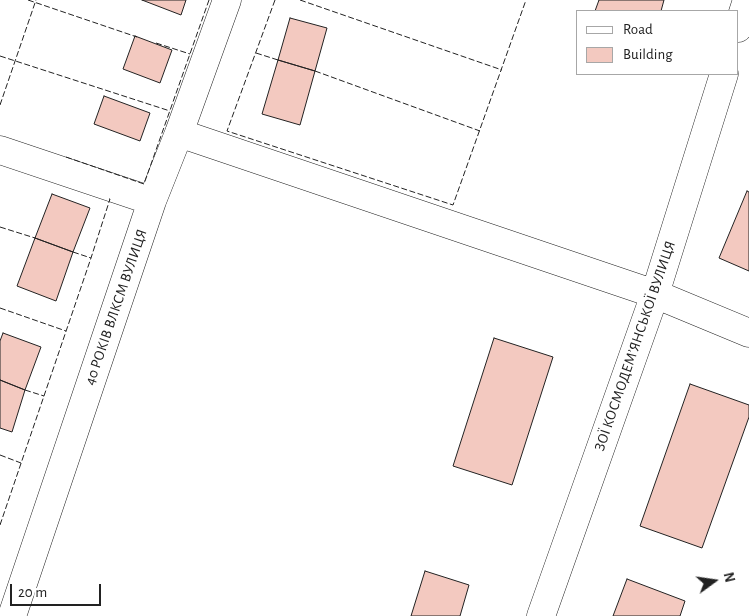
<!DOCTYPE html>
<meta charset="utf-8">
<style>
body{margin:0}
#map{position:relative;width:749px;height:616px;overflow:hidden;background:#fff;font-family:"Alegreya Sans",sans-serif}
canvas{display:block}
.legend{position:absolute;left:576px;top:10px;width:162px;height:65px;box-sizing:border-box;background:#fff;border:1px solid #a7a7a7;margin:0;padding:6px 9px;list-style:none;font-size:15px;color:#222}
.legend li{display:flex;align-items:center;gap:10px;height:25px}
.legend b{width:25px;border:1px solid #a7a7a7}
.north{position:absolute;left:689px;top:556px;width:50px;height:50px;-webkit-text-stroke:4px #fff;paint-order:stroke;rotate:76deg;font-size:14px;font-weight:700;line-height:20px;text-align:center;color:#222}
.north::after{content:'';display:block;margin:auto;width:18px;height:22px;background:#222;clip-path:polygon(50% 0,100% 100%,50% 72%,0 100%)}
.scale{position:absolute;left:10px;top:584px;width:91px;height:22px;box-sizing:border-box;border:2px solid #222;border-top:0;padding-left:6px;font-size:15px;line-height:18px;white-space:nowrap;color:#222;-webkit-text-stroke:4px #fff;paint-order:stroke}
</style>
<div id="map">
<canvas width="749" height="616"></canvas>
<ul class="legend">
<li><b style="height:6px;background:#fff"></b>Road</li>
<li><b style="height:14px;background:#f3c9c0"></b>Building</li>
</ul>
<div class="north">N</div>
<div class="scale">20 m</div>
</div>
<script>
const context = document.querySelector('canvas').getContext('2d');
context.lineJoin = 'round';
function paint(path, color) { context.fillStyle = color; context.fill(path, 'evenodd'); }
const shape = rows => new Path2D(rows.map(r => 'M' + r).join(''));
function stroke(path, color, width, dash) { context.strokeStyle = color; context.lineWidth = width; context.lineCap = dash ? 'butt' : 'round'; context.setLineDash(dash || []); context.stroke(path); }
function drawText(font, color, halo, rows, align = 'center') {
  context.font = font + ' "Alegreya Sans",sans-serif'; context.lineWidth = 4; context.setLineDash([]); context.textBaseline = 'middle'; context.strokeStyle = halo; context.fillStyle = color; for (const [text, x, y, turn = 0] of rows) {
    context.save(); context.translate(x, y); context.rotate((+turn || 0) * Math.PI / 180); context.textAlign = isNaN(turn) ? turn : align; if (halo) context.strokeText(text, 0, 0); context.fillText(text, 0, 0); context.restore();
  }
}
const building = shape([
 [142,0,186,0,181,15,142,0],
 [599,0,664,0,661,11,595,11,599,0],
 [290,18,327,28,315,71,278,60,290,18],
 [135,36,172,50,160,83,123,69,135,36],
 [278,60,315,71,300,125,262,114,278,60],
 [104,96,150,113,140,141,94,124,104,96],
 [747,191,749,192,749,271,719,258,747,191],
 [52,194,90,208,73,252,35,238,52,194],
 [35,238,73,252,56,301,17,286,35,238],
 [3,333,41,347,25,390,0,380,0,341,3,333],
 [494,338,553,357,512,485,453,466,494,338],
 [0,380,25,390,12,432,0,428,0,380],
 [690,384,749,405,749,417,702,548,640,526,690,384],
 [425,571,469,585,460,616,411,616,425,571],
 [627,579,685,601,680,616,613,616,627,579]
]);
paint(building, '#f3c9c0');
stroke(building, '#222', 1);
const minor = shape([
 [738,28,747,0],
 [179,133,655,294,749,333],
 [0,150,152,201],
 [12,616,152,201,179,133,227,0],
 [541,616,655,294,724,74]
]);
stroke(minor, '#222', 29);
stroke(minor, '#fff', 28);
stroke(shape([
 [28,0,137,37],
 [275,0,227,131,453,205,526,0],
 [300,0,502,70],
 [156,43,190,54],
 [256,53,278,60],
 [0,56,170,111],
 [315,71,480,131],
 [0,105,36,0],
 [66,157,144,184,209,0],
 [0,227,35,238],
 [73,252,91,258],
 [0,308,66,331],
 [25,390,44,396],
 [0,455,21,463],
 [0,525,91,258,110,199,109,199]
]), '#222', 1, [6, 2.5]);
drawText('15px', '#222', '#fff', [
 ["40 РОКІВ ВЛКСМ ВУЛИЦЯ",116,307,-71],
 ["ЗОЇ КОСМОДЕМ’ЯНСЬКОЇ ВУЛИЦЯ",635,346,-71]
]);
</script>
